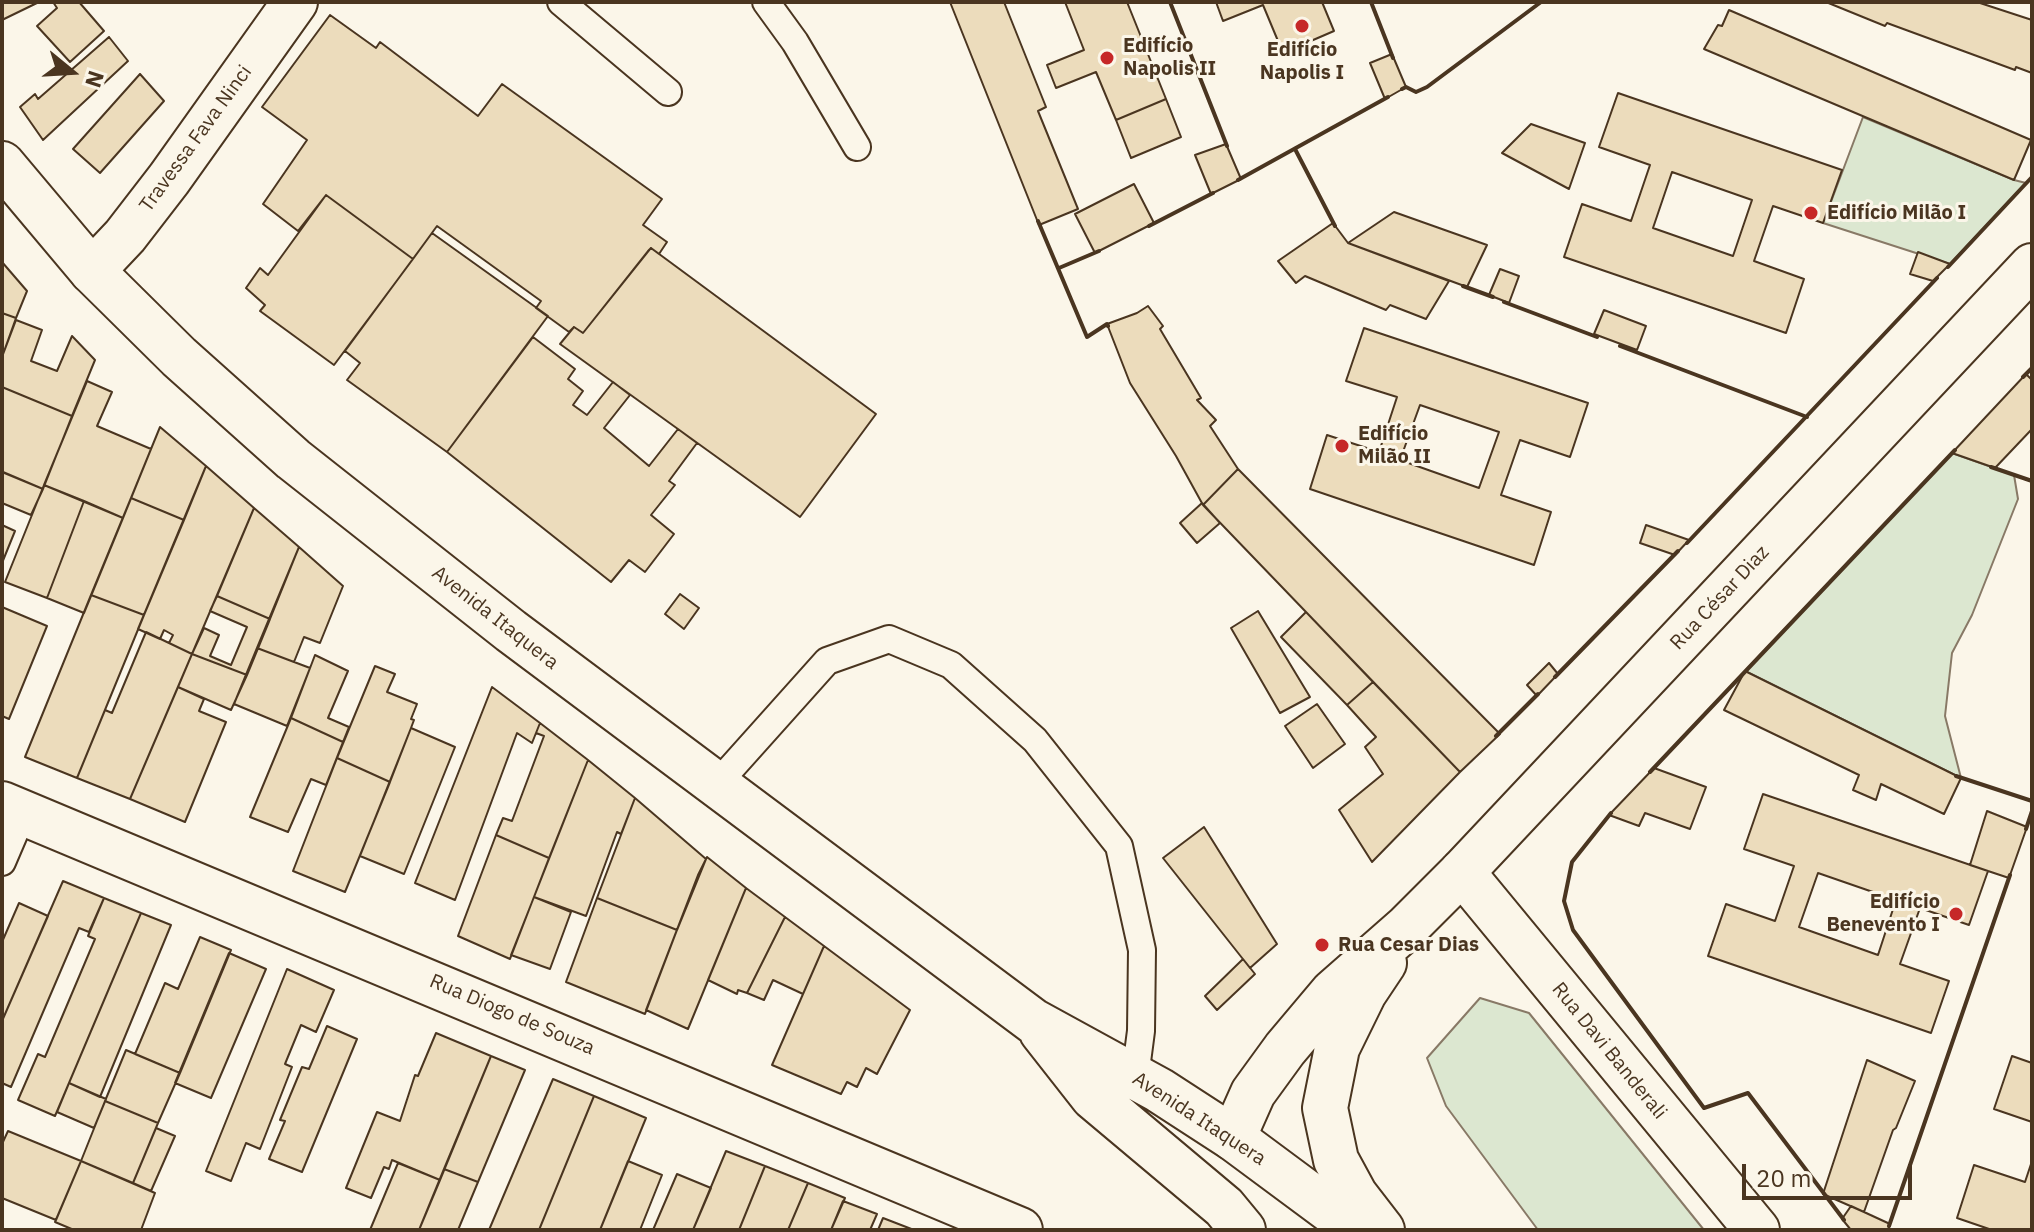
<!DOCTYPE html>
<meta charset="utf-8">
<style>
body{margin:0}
#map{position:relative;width:2034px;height:1232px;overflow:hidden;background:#fbf6e9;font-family:"IBM Plex Sans",sans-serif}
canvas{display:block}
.frame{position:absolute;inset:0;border:4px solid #4a3520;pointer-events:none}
.north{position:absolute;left:32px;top:32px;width:80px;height:80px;-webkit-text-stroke:6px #fbf6e9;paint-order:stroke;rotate:108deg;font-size:22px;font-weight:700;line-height:32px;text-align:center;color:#4a3520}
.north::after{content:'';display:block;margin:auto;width:28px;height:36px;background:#4a3520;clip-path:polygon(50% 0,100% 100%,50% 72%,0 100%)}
.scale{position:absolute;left:1742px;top:1164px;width:170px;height:36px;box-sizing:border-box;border:4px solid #4a3520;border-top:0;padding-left:10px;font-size:24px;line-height:28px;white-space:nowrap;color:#4a3520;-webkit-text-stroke:6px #fbf6e9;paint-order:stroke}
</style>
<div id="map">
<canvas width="2034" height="1232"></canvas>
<div class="frame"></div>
<div class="north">N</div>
<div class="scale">20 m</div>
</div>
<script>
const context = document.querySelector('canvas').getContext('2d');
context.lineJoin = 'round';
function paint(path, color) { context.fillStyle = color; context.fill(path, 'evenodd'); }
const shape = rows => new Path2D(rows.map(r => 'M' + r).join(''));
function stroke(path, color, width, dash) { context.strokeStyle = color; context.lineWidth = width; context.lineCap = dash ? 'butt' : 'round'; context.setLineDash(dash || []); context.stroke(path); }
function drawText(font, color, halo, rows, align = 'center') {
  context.font = font + ' "IBM Plex Sans",sans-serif'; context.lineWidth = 6; context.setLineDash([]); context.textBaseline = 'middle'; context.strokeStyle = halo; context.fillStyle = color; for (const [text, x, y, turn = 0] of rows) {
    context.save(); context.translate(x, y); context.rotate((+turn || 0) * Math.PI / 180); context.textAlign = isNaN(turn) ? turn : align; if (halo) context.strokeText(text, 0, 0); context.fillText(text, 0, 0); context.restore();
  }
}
const green = shape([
 [1863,117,2014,180,2026,183,1950,264,1823,223,1863,117],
 [1952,453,2014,475,2018,499,1972,615,1952,653,1945,716,1961,778,1745,671,1952,453],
 [1480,998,1529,1013,1704,1230,1538,1230,1446,1106,1427,1058,1480,998]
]);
paint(green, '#dce7d0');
stroke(green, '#887966', 2);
const building = shape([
 [2,2,39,2,2,20,2,2],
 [53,2,79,2,104,31,70,62,37,26,57,8,53,2],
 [950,2,1004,2,1046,107,1038,111,1078,209,1039,225,950,2],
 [1065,2,1127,2,1166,99,1116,120,1096,72,1056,88,1047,65,1084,50,1065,2],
 [1216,2,1322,2,1334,31,1283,53,1263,5,1223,21,1216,2],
 [1826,2,1977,2,2032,20,2032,73,2016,67,2015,70,1887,23,1885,26,1826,2],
 [1729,10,2031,140,2014,180,1704,49,1718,25,1722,26,1729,10],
 [330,15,376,48,380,42,478,116,502,84,662,199,643,225,667,242,659,254,651,248,648,251,583,333,574,327,569,332,536,308,541,301,437,226,413,259,326,195,298,231,263,204,307,140,262,107,330,15],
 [109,37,128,61,43,140,20,107,35,94,38,99,109,37],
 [1392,54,1406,87,1385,99,1370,63,1392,54],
 [140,74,164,101,100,173,73,149,140,74],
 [1618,93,1842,170,1823,223,1773,206,1754,261,1804,279,1786,333,1564,257,1582,204,1631,221,1650,165,1599,147,1618,93],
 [1672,172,1752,200,1733,256,1653,228,1672,172],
 [1166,99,1181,137,1131,158,1116,120,1166,99],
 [1531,124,1585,143,1569,189,1502,153,1531,124],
 [1226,144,1241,179,1211,194,1195,155,1226,144],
 [1134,184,1154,223,1095,253,1075,214,1134,184],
 [326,195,413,259,334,365,260,311,265,305,246,288,260,268,268,275,326,195],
 [1394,212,1487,245,1467,287,1348,243,1394,212],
 [1333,223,1348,243,1449,281,1426,319,1390,305,1386,310,1305,276,1296,283,1278,261,1333,223],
 [432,233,548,316,447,452,347,380,360,363,345,351,432,233],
 [651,248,876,414,800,517,560,344,574,327,583,333,651,248],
 [1918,252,1950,264,1933,281,1910,274,1918,252],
 [2,262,27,291,16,318,2,313,2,262],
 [1500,269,1519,276,1509,303,1489,295,1500,269],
 [1148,306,1163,326,1160,329,1201,398,1197,400,1216,420,1210,426,1238,469,1203,505,1176,456,1130,383,1107,324,1137,313,1148,306],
 [1604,310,1646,326,1637,350,1594,334,1604,310],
 [2,313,16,318,2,357,2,313],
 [16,320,42,330,31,361,57,371,72,336,95,360,72,416,2,387,2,357,16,320],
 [1364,328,1588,403,1570,457,1520,440,1501,495,1551,512,1534,565,1310,489,1327,435,1379,452,1397,397,1346,381,1364,328],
 [1420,405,1499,432,1479,488,1400,460,1420,405],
 [533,337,575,369,568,379,583,391,573,405,587,415,613,382,630,395,604,428,649,466,678,429,697,443,669,481,675,485,651,515,674,534,645,572,629,560,611,582,447,452,533,337],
 [2026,374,2032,380,2032,429,1995,468,1952,453,2026,374],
 [87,381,112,392,97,426,151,449,123,518,44,485,87,381],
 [2,387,72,416,43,489,2,472,2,387],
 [160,427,206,466,184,520,131,498,160,427],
 [206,466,254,508,192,654,169,643,173,635,164,630,160,639,138,629,206,466],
 [1238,469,1500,734,1460,772,1203,505,1238,469],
 [3,472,43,489,31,515,2,503,3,472],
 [44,485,84,501,47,598,5,582,44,485],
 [131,498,184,520,144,615,91,595,131,498],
 [84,501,123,518,84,613,47,598,84,501],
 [1202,503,1220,523,1197,543,1180,523,1202,503],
 [254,508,299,547,270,619,217,596,254,508],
 [2,525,15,531,2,563,2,525],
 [1646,525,1689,540,1675,555,1640,543,1646,525],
 [299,547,343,586,320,643,304,637,294,662,257,648,299,547],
 [680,594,699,608,684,629,665,614,680,594],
 [91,595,144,615,77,778,25,757,91,595],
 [217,596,270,619,247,675,192,654,204,628,219,635,210,656,231,665,247,627,210,611,217,596],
 [2,607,47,626,9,719,2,716,2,607],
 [1258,611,1310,697,1280,713,1231,628,1258,611],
 [1306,612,1373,682,1347,705,1281,637,1306,612],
 [146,632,192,654,130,799,77,778,105,710,112,713,146,632],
 [257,648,310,668,287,726,234,704,257,648],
 [192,654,247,675,231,710,178,687,192,654],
 [315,655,348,671,328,718,349,727,343,742,291,718,315,655],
 [1549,663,1558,674,1537,696,1527,685,1549,663],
 [375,666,395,674,387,692,417,704,411,719,414,720,411,728,390,782,337,758,375,666],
 [1745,671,1961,778,1944,814,1881,784,1876,800,1853,790,1859,775,1724,710,1745,671],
 [1373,682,1460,772,1372,862,1339,810,1383,774,1365,747,1376,737,1347,705,1373,682],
 [178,687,204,699,199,711,226,722,185,822,130,799,178,687],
 [492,687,540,723,532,743,517,733,455,900,415,883,492,687],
 [1317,704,1345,744,1313,768,1285,726,1317,704],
 [291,718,343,742,326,785,311,779,288,832,250,817,291,718],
 [540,723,588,760,549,858,496,835,503,818,512,821,544,736,536,733,540,723],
 [411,728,455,747,404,874,360,856,411,728],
 [337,758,390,782,345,892,293,871,337,758],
 [588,760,635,798,621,834,617,832,586,916,534,897,588,760],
 [1654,768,1706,787,1690,829,1645,813,1639,826,1609,815,1654,768],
 [1763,794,1988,871,1969,925,1920,908,1900,964,1949,981,1931,1033,1708,956,1726,904,1775,921,1794,866,1744,849,1763,794],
 [1818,873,1896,900,1878,955,1799,927,1818,873],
 [635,798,706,859,677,930,597,898,635,798],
 [1987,811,2027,827,2009,878,1970,865,1987,811],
 [1204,827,1277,944,1250,968,1163,858,1204,827],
 [496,835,549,858,510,959,458,936,496,835],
 [707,857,746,888,688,1029,646,1010,698,875,707,857],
 [63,881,104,898,89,932,79,928,11,1087,2,1083,2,1021,63,881],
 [746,888,785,917,747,993,738,990,737,994,708,980,746,888],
 [534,897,571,912,550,969,511,955,534,897],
 [104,898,141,913,55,1116,18,1100,38,1054,45,1057,95,939,88,936,104,898],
 [597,898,677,930,645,1014,566,982,597,898],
 [19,903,48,916,2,1021,2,942,19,903],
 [141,913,171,925,100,1097,69,1083,141,913],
 [785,917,824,946,803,994,773,980,764,1000,747,993,785,917],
 [200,937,231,950,180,1073,135,1054,165,983,178,989,200,937],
 [824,946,910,1010,877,1074,866,1068,857,1087,847,1082,841,1094,772,1065,824,946],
 [229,953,266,969,211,1098,175,1083,229,953],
 [1243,959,1255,974,1217,1010,1205,996,1243,959],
 [287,969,334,990,316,1032,301,1025,285,1064,292,1067,260,1149,246,1143,231,1181,206,1171,287,969],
 [327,1026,357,1039,302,1172,269,1159,285,1121,280,1120,302,1067,309,1069,327,1026],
 [436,1033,491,1056,440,1180,392,1160,389,1169,384,1167,371,1198,346,1188,377,1112,400,1121,415,1075,418,1076,436,1033],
 [126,1050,180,1073,158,1123,105,1101,126,1050],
 [491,1056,525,1070,478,1182,444,1169,491,1056],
 [2012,1056,2032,1063,2032,1122,1994,1109,2012,1056],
 [1867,1060,1915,1081,1896,1128,1893,1130,1864,1212,1823,1194,1867,1060],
 [553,1079,594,1096,539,1230,489,1230,553,1079],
 [69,1083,106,1099,94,1128,57,1112,69,1083],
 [594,1096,646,1118,600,1230,539,1230,594,1096],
 [105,1101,158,1123,133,1183,81,1161,105,1101],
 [156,1128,175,1136,151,1191,133,1183,156,1128],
 [8,1131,81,1161,56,1220,2,1198,2,1144,8,1131],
 [726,1151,765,1166,739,1230,693,1230,726,1151],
 [81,1161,155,1193,141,1230,74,1230,55,1222,81,1161],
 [628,1161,662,1175,640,1230,600,1230,628,1161],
 [2032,1161,2032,1230,1992,1230,1957,1218,1974,1165,2025,1182,2032,1161],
 [398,1163,440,1180,419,1230,370,1230,398,1163],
 [765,1166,808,1183,788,1230,739,1230,765,1166],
 [444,1169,478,1182,458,1230,419,1230,444,1169],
 [677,1174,711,1188,693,1230,653,1230,677,1174],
 [808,1183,845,1198,831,1230,788,1230,808,1183],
 [843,1201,877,1214,870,1230,831,1230,843,1201],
 [1851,1206,1890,1224,1888,1230,1851,1230,1842,1219,1851,1206],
 [883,1218,914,1230,878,1230,883,1218]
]);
paint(building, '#ecdcbc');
stroke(building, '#4a3520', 2);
const service = shape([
 [561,2,668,92],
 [766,2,795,42,857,147],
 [716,785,827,661,889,639,951,665,1035,740,1119,846,1142,950,1141,1031,1135,1077],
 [2,862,23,813]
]);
const minor = shape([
 [92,271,125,236,169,179,295,2],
 [2,804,1020,1230],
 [1462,872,1757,1230]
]);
const tertiary = shape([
 [1233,1138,1253,1093,1285,1049,1333,992,1407,927,1462,872,2032,266],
 [1382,1230,1355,1195,1336,1160,1325,1108,1337,1048,1364,993,1384,963]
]);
const primary = shape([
 [2,164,92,271,179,357,293,459,511,631,1033,1021,1159,1090,1233,1138,1357,1230],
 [1042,1032,1093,1097,1224,1207,1243,1230]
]);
stroke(service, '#4a3520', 30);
stroke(minor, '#4a3520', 48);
stroke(tertiary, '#4a3520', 48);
stroke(primary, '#4a3520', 48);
stroke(service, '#fbf6e9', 26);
stroke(minor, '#fbf6e9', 44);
stroke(tertiary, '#fbf6e9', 44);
stroke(primary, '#fbf6e9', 44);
stroke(shape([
 [1170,2,1227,146],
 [1371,2,1393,58],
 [1402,89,1406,87,1416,92,1427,87,1541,2],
 [1295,149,1335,226],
 [1238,180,1388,97],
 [1038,221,1087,337,1107,324,1108,326],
 [1149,226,1213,193],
 [1948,267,2032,177],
 [1059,268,1099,251],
 [1463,286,1493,297],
 [1504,302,1597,337],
 [1620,346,1807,417],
 [2023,377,2032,368],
 [1991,467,2032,481],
 [1687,543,1937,278],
 [1555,677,1678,551],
 [1496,736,1538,694],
 [1650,772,1955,450],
 [1956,776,2032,801],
 [1611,813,1572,862,1564,901,1573,930,1704,1108,1748,1093,1844,1220],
 [2026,829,2032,811],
 [1889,1226,2010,875]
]), '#4a3520', 4);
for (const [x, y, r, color] of [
 [1302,26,8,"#c62828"],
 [1107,58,8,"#c62828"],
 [1811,213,8,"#c62828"],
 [1342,446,8,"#c62828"],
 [1956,914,8,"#c62828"],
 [1322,945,8,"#c62828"]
]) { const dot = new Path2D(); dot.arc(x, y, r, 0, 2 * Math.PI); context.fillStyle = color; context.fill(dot); stroke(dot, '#fbf6e9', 3); }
drawText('bold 20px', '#4a3520', '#fbf6e9', [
 ["Edifício",1123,46],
 ["Napolis II",1123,69],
 ["Edifício",1302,50,"center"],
 ["Napolis I",1302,73,"center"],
 ["Edifício Milão I",1827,213],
 ["Edifício",1358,434],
 ["Milão II",1358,457],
 ["Edifício",1940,902,"right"],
 ["Benevento I",1940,925,"right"],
 ["Rua Cesar Dias",1338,945]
], 'left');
drawText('20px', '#4a3520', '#fbf6e9', [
 ["Travessa Fava Ninci",196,139,-54],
 ["Rua César Diaz",1720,598,-47],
 ["Avenida Itaquera",495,618,38],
 ["Rua Diogo de Souza",512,1015,23],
 ["Rua Davi Banderali",1609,1051,51],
 ["Avenida Itaquera",1199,1119,33]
]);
</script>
